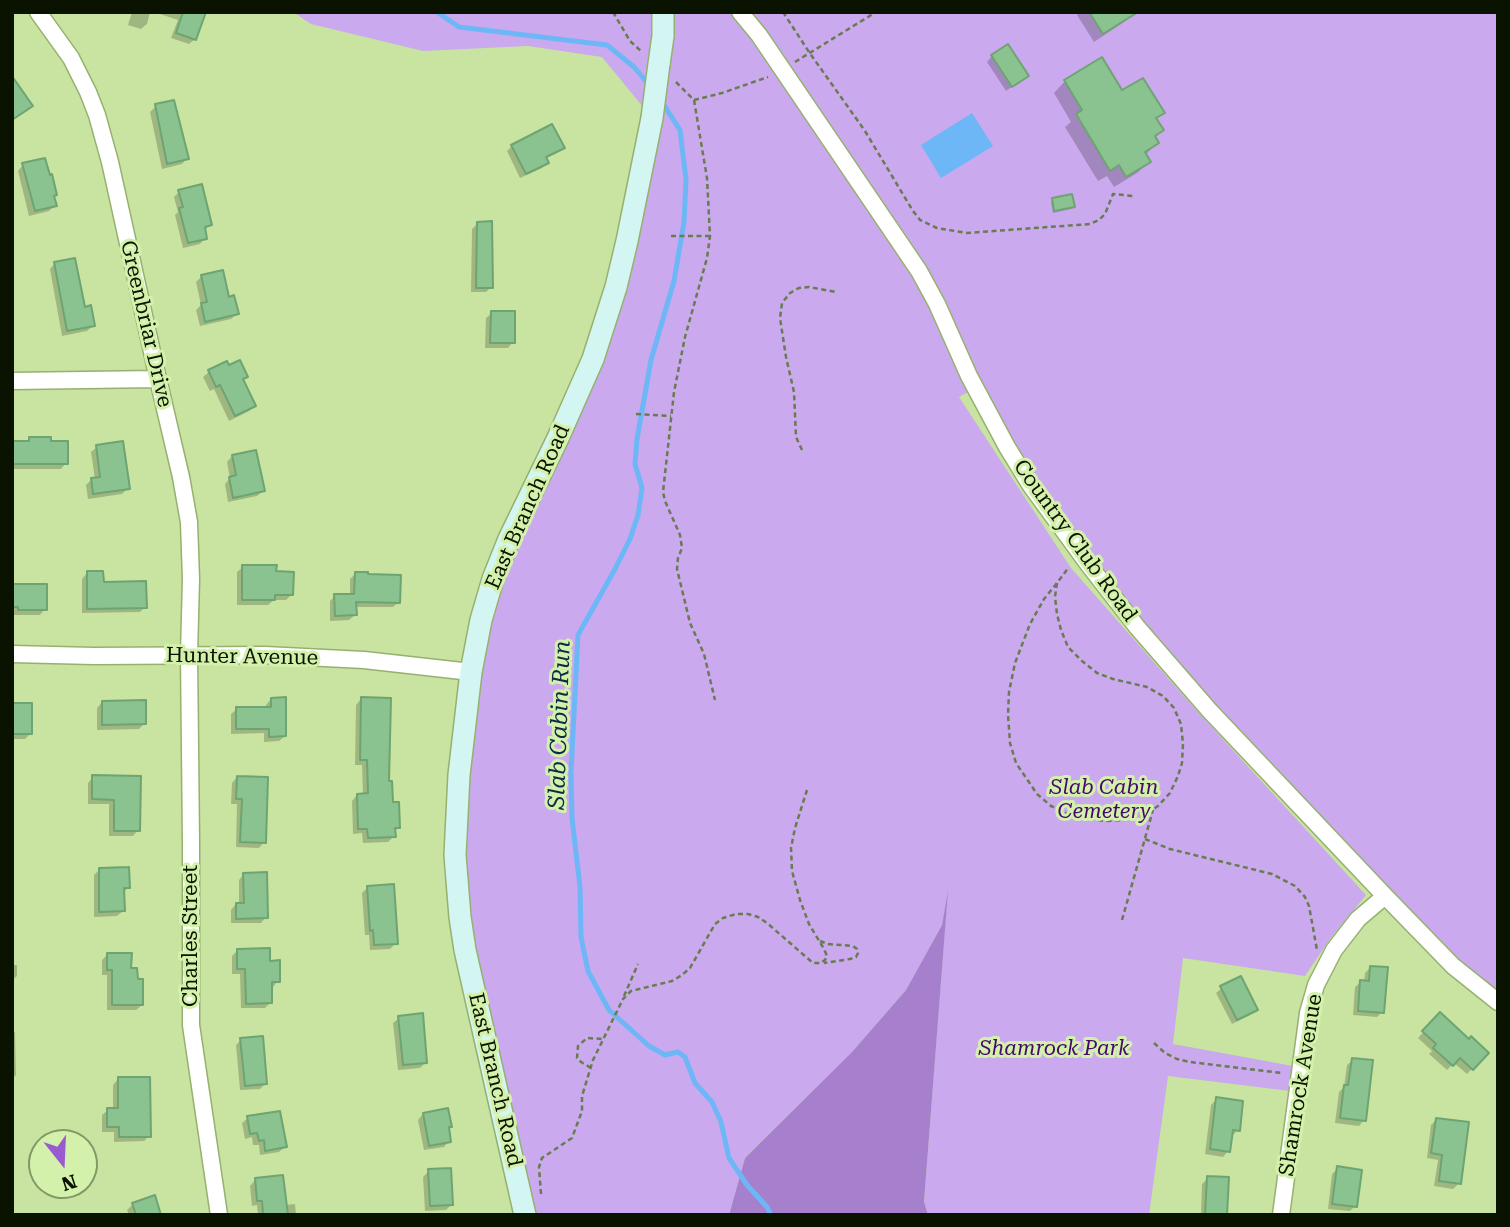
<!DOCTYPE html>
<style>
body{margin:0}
#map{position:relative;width:1510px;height:1227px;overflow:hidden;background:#c8e4a0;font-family:"Roboto Serif",serif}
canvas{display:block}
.frame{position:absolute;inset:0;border:14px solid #0a1300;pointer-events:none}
.north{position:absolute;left:28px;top:1129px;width:70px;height:70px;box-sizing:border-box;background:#d4f1ac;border:2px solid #839867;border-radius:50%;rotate:162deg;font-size:19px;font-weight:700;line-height:28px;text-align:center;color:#0a1300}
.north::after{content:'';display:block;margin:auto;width:24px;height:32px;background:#9a5bd1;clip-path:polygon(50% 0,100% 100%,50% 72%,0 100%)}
</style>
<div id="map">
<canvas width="1510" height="1227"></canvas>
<div class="frame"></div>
<div class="north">N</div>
</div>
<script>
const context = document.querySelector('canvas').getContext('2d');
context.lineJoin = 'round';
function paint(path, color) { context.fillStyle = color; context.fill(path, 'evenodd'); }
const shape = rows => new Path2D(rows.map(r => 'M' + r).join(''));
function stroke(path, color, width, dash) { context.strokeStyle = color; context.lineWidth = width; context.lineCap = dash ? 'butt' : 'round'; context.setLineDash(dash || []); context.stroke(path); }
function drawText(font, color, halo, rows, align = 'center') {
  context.font = font + ' "Roboto Serif",serif'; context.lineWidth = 6; context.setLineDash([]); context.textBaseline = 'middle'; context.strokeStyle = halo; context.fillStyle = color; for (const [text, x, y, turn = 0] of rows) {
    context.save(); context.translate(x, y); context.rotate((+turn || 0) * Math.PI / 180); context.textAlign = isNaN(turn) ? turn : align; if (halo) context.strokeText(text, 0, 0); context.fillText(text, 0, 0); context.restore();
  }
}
paint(shape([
 [293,12,1498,12,1498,996,1385,896,1088,564,975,388,959,397,1071,568,1197,711,1366,895,1330,939,1305,976,1183,958,1173,1044,1293,1066,1290,1091,1168,1076,1149,1215,928,1215,924,1203,947,900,942,925,906,990,852,1052,745,1158,729,1215,525,1215,455,855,481,620,593,359,652,118,602,57,528,46,423,51,311,24]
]), '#cba9ee');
paint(shape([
 [948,891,924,1202,928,1215,729,1215,745,1158,852,1052,906,990,942,925]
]), '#a780cd');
paint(shape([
 [972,113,993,146,941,178,921,145]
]), '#6db7f7');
paint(shape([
 [132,12,150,12,147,24,141,29,128,25],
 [154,12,204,12,195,39,189,44,171,38,178,20],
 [1080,12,1132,12,1133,14,1124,22,1094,42,1077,15],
 [992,56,1027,76,1006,91,987,62],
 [1065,81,1162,112,1155,120,1161,130,1154,137,1157,143,1145,155,1149,162,1137,173,1114,187,1107,176,1098,181,1065,127,1071,122,1054,93],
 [156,106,187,158,182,164,162,169,150,112],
 [512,146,562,148,557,153,545,159,547,162,542,168,520,178,507,151],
 [23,165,53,197,55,205,49,211,29,216,18,171],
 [179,192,210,225,204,231,205,238,200,244,183,248,175,215,178,212,174,197],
 [1053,200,1073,207,1071,209,1053,213,1051,202],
 [478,223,491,287,486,292,471,292,472,229],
 [55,263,93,326,87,331,62,336,50,269],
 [201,277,227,299,237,314,231,319,200,326,196,310,201,305,196,282],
 [492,313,513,342,508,348,485,348,486,318],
 [209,372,246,376,242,381,254,406,249,411,229,421,214,389,210,391,203,377],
 [30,439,66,463,61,469,12,469,12,443,26,443],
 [97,447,128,488,122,494,88,499,86,485,91,480,95,479,91,452],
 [232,456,263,491,257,496,228,502,225,484,230,478,227,462],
 [243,567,274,573,292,594,286,600,274,600,268,605,237,605,237,572],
 [87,573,102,584,145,607,140,612,82,613,82,579],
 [355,574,399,602,393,607,355,607,355,615,349,620,330,621,330,601,335,596,350,595,350,579],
 [12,585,45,609,40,615,13,615],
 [271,699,285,736,279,741,264,742,264,733,231,734,231,714,237,709,266,709,266,705],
 [361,699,388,783,391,804,398,828,394,832,394,836,388,842,363,843,362,833,353,834,352,801,357,795,363,795,362,765,355,765,356,705],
 [102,702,145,723,139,729,97,730,97,708],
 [12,705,30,734,25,739,12,739],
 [93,777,139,778,138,830,133,836,109,836,109,804,88,804,88,783],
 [237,777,264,842,259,848,236,847,237,804,231,804,232,783],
 [99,870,128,888,123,893,123,911,117,916,94,917,94,875],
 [244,874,266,917,261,923,231,923,231,910,236,904,239,904,239,880],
 [368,887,396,943,390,949,370,950,369,935,365,935,362,893],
 [237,951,269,962,278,981,273,987,270,987,271,1002,265,1008,241,1008,240,974,232,974,232,956],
 [108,954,130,970,142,1005,136,1010,107,1010,107,975,102,975,102,960],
 [12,965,17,965,17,976,12,980],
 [1371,967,1382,1012,1377,1017,1353,1015,1355,987,1361,982,1364,982,1365,973],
 [1222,988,1255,1009,1250,1015,1232,1024,1216,993],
 [1440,1015,1469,1041,1487,1053,1467,1074,1454,1063,1447,1070,1429,1054,1432,1051,1418,1038],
 [399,1018,426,1062,420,1068,398,1070,393,1023],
 [12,1032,15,1032,16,1075,12,1079],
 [241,1040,266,1083,260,1089,240,1090,236,1045],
 [1353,1060,1364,1120,1359,1126,1335,1123,1339,1092,1344,1087,1347,1065],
 [118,1079,149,1136,144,1141,114,1142,114,1132,102,1132,102,1115,108,1110,113,1110,113,1085],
 [1217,1099,1238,1130,1232,1136,1230,1136,1228,1151,1223,1157,1205,1154,1211,1105],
 [423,1114,450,1126,447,1129,449,1141,444,1147,424,1150,418,1120],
 [248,1118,285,1147,279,1152,260,1155,259,1145,253,1145,252,1137,245,1139,242,1123],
 [1437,1119,1459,1183,1453,1189,1434,1186,1438,1160,1427,1158,1431,1125],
 [1338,1168,1355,1206,1350,1211,1328,1209,1332,1174],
 [429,1171,451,1205,446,1210,425,1211,423,1177],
 [1208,1178,1225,1215,1201,1215,1202,1184],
 [255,1180,285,1205,295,1204,296,1215,258,1215,257,1205,252,1206,250,1186],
 [133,1204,160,1215,129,1215,127,1210]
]), '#0003');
stroke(shape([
 [437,12,459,27,607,45,634,67,650,86],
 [660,99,680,130,686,180,684,222,674,281,651,360,637,439,635,464,642,488,638,515,630,539,615,569,578,635,571,772,572,818,580,887,581,937,588,971,609,1010,649,1046,665,1055,678,1052,685,1057,695,1083,712,1102,721,1122,729,1158,747,1185,767,1207,771,1215]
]), '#6db7f7', 5);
const building = shape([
 [183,12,206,12,196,40,176,33,183,12],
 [1089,12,1138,12,1103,34,1089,12],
 [1008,44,1029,76,1012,87,991,55,1008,44],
 [1102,57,1122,90,1143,78,1165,113,1156,118,1164,130,1155,136,1159,143,1145,152,1151,162,1126,177,1119,165,1110,171,1076,114,1082,110,1064,80,1102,57],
 [12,76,33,106,12,120,12,76],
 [174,100,189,159,167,164,155,104,174,100],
 [552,124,565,148,546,157,549,163,526,174,511,145,552,124],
 [45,158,50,175,52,174,57,195,54,196,57,206,35,211,22,163,45,158],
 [202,184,212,225,205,227,207,239,188,243,179,208,183,207,178,190,202,184],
 [1072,194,1075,207,1054,211,1052,198,1072,194],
 [492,221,493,288,476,288,477,222,492,221],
 [75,258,85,307,91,305,95,326,67,331,54,262,75,258],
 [223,270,229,297,234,295,239,314,205,322,201,303,207,302,201,275,223,270],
 [491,311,515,311,515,343,490,343,491,311],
 [240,360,248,377,243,379,256,406,235,416,220,385,216,387,208,370,227,361,229,365,240,360],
 [29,437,51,437,51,441,68,441,68,464,12,464,12,441,29,441,29,437],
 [123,441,130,489,93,494,91,478,100,477,96,445,123,441],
 [256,450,265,491,233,498,229,477,236,475,232,455,256,450],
 [242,565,277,565,276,571,294,572,293,595,275,595,275,600,242,600,242,565],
 [87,571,103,571,104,582,146,581,147,608,87,609,87,571],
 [355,572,368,572,368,574,401,575,400,603,356,602,357,615,335,616,334,594,354,594,355,572],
 [12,584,47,584,47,610,18,610,18,607,12,607,12,584],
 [286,697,286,736,269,737,269,729,236,729,236,707,271,707,271,698,286,697],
 [361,697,391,698,389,781,392,781,393,802,399,802,400,828,395,828,396,837,368,838,367,829,358,829,357,794,368,793,367,760,360,760,361,697],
 [146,700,146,724,102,725,102,701,146,700],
 [12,703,32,703,32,734,12,734,12,703],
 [92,775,141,776,140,831,114,831,114,800,92,799,92,775],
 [237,776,268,777,266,843,240,842,242,799,236,799,237,776],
 [129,867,130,888,124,888,125,911,99,912,99,868,129,867],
 [267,872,268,918,236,919,236,903,244,903,243,873,267,872],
 [394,884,398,944,374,945,373,930,370,931,367,886,394,884],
 [270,948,270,961,280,960,280,982,272,982,272,1003,246,1004,245,969,237,969,237,949,270,948],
 [107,953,132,953,131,968,137,968,138,979,143,979,143,1005,112,1005,112,970,107,970,107,953],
 [1370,966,1388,967,1384,1013,1358,1011,1360,980,1369,981,1370,966],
 [1241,976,1258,1010,1237,1020,1220,986,1241,976],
 [1440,1012,1469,1039,1471,1036,1489,1053,1473,1070,1460,1058,1453,1066,1433,1048,1436,1044,1422,1031,1440,1012],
 [423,1013,427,1063,403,1065,398,1016,423,1013],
 [263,1036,267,1084,245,1086,240,1038,263,1036],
 [1352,1058,1373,1060,1366,1121,1340,1118,1344,1085,1348,1085,1352,1058],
 [118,1077,150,1077,151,1137,119,1137,119,1127,107,1127,107,1108,118,1108,118,1077],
 [1216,1097,1243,1101,1240,1131,1233,1130,1230,1152,1210,1149,1216,1097],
 [448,1108,452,1127,449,1127,451,1142,429,1146,423,1113,448,1108],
 [280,1111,287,1147,265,1151,264,1140,259,1141,257,1133,250,1134,247,1116,280,1111],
 [1436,1118,1469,1122,1461,1184,1439,1181,1442,1155,1431,1153,1436,1118],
 [1337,1166,1362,1170,1357,1207,1332,1204,1337,1166],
 [451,1168,453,1205,430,1206,428,1169,451,1168],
 [283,1175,288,1215,263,1215,262,1201,257,1201,255,1178,283,1175],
 [1207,1176,1229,1177,1227,1215,1205,1215,1207,1176],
 [155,1195,161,1215,136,1215,132,1203,155,1195]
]);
paint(building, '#8ac38f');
stroke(building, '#6da472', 2);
const minor = shape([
 [38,12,71,58,88,92,97,115,110,162,158,379,181,477,189,522,191,579,189,654,191,842,191,1025,219,1215],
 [740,12,759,35,919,271,937,304,969,376,1007,447,1031,486,1088,564,1137,627,1209,710,1385,896,1453,966,1498,1002],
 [12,381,158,379],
 [12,654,94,656,265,655,364,660,471,672],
 [1281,1215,1308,1013,1316,985,1334,950,1358,919,1385,896]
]);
const secondary = shape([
 [659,64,663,36,663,12],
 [525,1215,465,950,460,917,455,855,459,775,471,672,481,620,493,579,509,539,558,438,593,359,616,287,627,241,652,118]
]);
stroke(minor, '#96b16f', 19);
stroke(secondary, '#96b16f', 24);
stroke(shape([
 [613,12,630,41,642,52],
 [783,12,809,52,865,131,913,211,920,220,937,228,967,233,1090,224,1099,220,1105,214,1113,194,1133,196],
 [795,62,876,12],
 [676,82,694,100,707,178,710,236,707,258,685,337,674,392,663,492,665,501,680,535,682,548,678,558,677,569,690,623,704,654,715,700],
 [694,100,722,93,768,77],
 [671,236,710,236],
 [636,414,671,416],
 [802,450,796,437,794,392,786,357,780,318,782,303,790,293,799,288,809,287,836,292],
 [1057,583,1055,597,1057,614,1061,630,1068,647,1082,661,1097,673,1113,679,1147,687,1163,696,1174,708,1181,724,1183,744,1182,763,1178,776,1170,793,1158,806,1145,815,1124,820,1105,821,1085,818,1068,814,1051,806,1037,794,1016,763,1010,743,1008,715,1009,692,1015,663,1030,624,1044,599,1057,583,1069,567],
 [1145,839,1170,849,1272,874,1295,886,1305,897,1309,906,1317,950],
 [1122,920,1153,810],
 [820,941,828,944,853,946,857,949,858,953,856,957,850,959,824,963],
 [624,996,638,964],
 [1154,1043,1165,1053,1177,1059,1190,1062,1282,1073],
 [591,1068,581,1062,577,1058,578,1046,587,1038,603,1039],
 [541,1194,539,1167,542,1158,572,1138,582,1111,582,1096,593,1060,623,999,631,991,672,981,682,975,690,968,715,924,723,918,736,914,748,914,758,917,767,923,813,963,820,963,825,960,827,956,824,949,809,924,800,900,792,871,791,848,795,828,807,790]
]), '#697b50', 2.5, [5, 3.5]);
stroke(minor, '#fff', 16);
stroke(secondary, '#d4f6f3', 21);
const secondaryBridge = shape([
 [652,118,659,64]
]);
stroke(secondaryBridge, '#96b16f', 24, []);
stroke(secondaryBridge, '#d4f6f3', 21);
drawText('21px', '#0a1300', '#d4f1ac', [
 ["Greenbriar Drive",146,324,77],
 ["East Branch Road",528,507,-66],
 ["Country Club Road",1075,541,54],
 ["Hunter Avenue",242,657,1],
 ["Charles Street",191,936,-90],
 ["East Branch Road",495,1080,77],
 ["Shamrock Avenue",1301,1085,-81]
]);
drawText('italic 21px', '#44096a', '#d4f1ac', [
 ["Slab Cabin",1104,788],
 ["Cemetery",1104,812],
 ["Shamrock Park",1054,1049]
]);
drawText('italic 23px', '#0c2c45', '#d4f1ac', [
 ["Slab Cabin Run",560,725,-88]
]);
</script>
